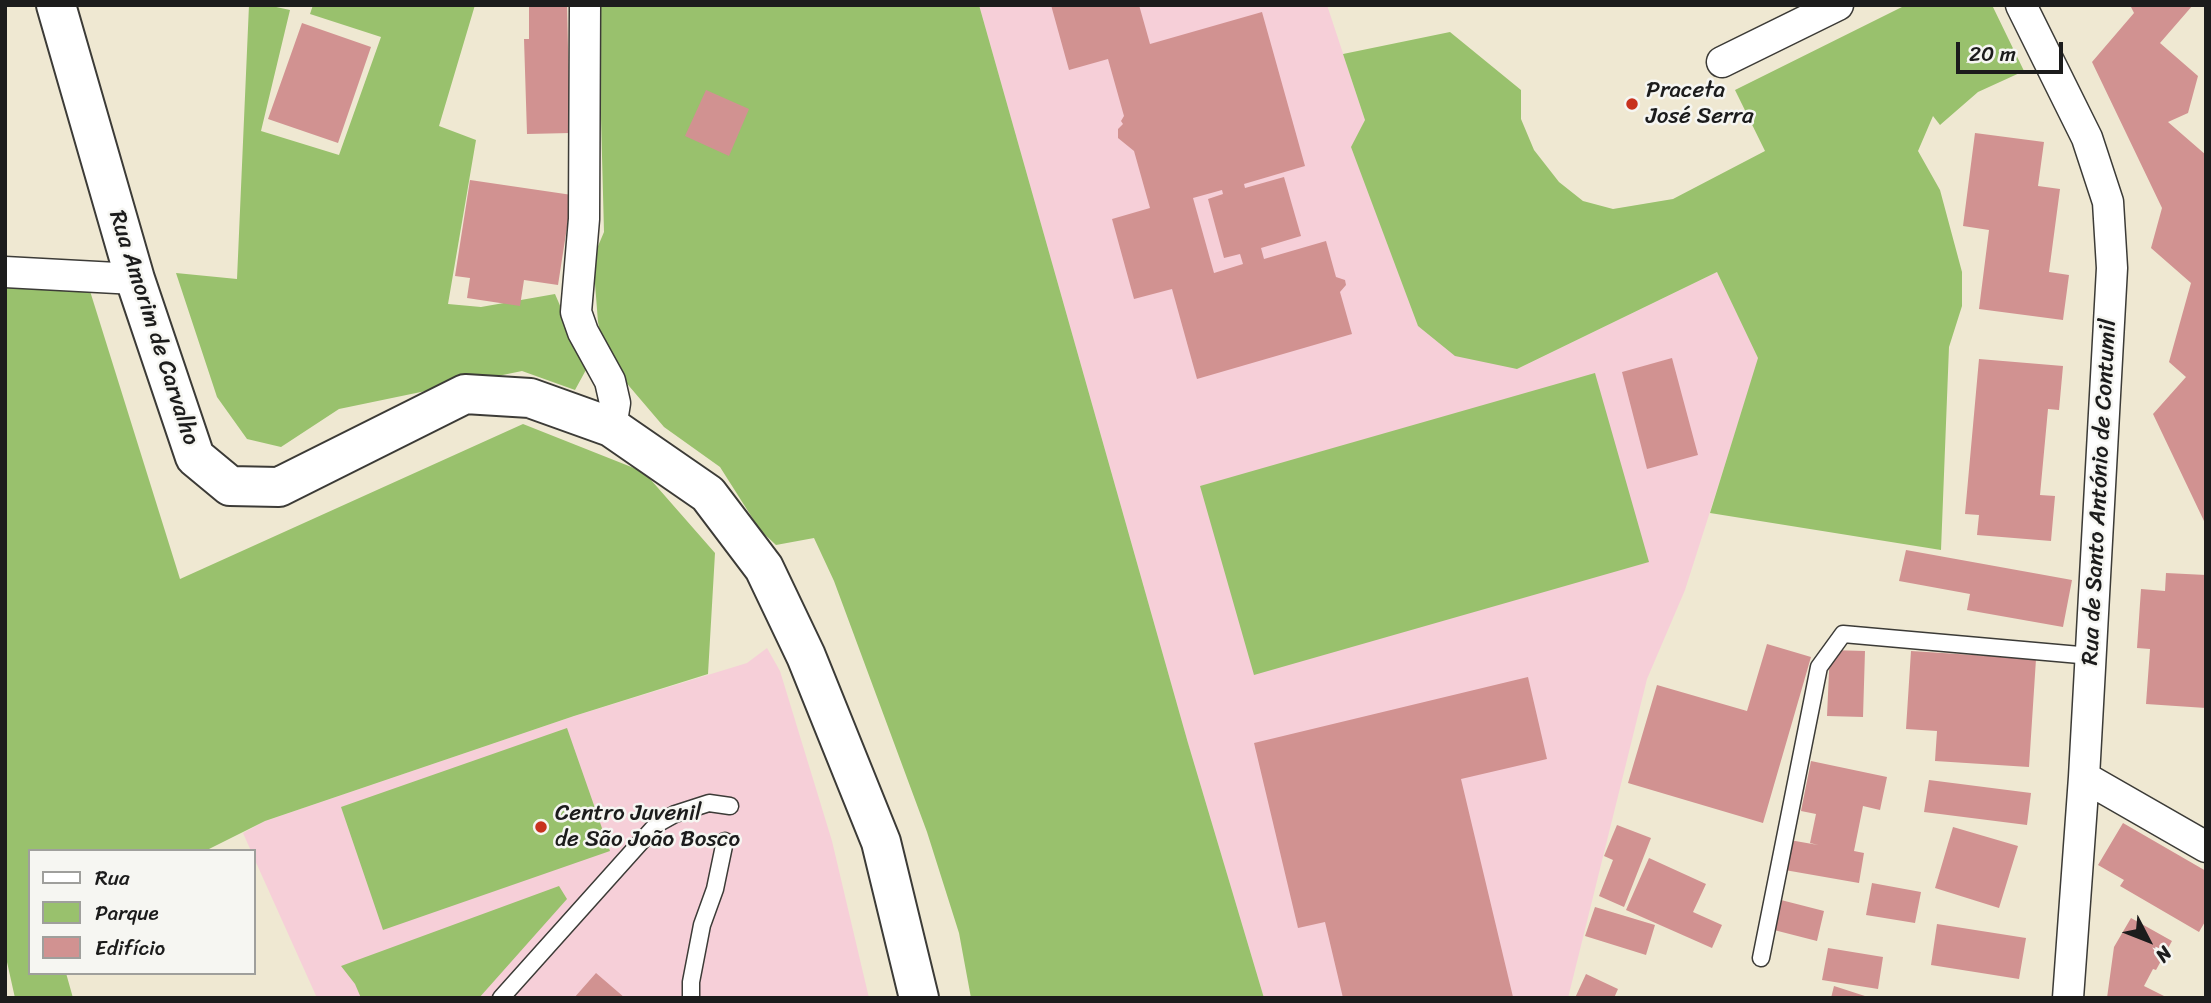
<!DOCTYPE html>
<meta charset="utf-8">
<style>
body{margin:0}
#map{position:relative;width:2211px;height:1003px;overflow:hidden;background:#efe8d2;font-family:Sriracha,sans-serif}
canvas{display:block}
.frame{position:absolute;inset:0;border:7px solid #1c1c1c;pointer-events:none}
.legend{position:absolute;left:28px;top:849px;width:228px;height:126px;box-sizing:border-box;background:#f6f6f2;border:2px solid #9f9f9c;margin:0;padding:9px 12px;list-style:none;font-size:21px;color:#1c1c1c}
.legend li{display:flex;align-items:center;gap:14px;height:35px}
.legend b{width:35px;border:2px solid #9f9f9c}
.north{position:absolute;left:2113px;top:905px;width:70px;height:70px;-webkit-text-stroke:5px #f6f6f2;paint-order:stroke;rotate:132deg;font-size:19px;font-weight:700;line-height:28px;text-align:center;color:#1c1c1c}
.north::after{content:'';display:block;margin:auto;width:24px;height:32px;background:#1c1c1c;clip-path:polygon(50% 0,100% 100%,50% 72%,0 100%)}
.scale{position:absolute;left:1956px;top:42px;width:107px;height:32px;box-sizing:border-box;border:4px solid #1c1c1c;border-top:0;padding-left:9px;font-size:21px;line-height:24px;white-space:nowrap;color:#1c1c1c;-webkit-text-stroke:5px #f6f6f2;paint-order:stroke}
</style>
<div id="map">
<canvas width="2211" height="1003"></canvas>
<div class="frame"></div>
<ul class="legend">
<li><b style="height:9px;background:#fff"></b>Rua</li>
<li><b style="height:19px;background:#99c16d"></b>Parque</li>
<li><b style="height:19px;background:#d19291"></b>Edifício</li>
</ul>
<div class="north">N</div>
<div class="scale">20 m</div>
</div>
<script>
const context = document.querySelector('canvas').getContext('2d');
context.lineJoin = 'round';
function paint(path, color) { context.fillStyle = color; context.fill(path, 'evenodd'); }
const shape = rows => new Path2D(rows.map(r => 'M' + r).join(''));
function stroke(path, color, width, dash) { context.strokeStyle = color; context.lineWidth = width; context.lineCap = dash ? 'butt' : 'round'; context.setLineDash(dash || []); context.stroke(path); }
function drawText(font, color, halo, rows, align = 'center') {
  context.font = font + ' Sriracha,sans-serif'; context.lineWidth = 5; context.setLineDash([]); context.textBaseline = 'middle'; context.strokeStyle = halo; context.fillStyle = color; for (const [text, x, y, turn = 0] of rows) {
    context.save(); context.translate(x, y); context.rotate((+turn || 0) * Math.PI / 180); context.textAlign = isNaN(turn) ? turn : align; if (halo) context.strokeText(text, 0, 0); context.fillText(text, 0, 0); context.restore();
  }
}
paint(shape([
 [979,5,1327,5,1365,120,1352,147,1418,326,1517,369,1717,272,1759,358,1685,590,1647,679,1568,998,1264,998,1188,743],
 [767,648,780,671,832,841,869,998,317,998,254,858,254,851,251,851,243,833,265,821,574,716,747,663]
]), '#f6cfd8');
paint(shape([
 [249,5,267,5,290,10,261,131,339,155,381,37,310,14,313,5,475,5,439,126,476,140,448,304,481,307,555,294,587,368,575,390,522,371,339,409,281,447,247,439,217,397,176,273,237,279],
 [598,5,979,5,1188,743,1264,998,971,998,959,933,927,832,834,581,814,538,776,545,760,530,720,467,664,427,606,359,598,322,593,258,604,232],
 [1906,5,1992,5,2024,71,1978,92,1940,125,1933,116,1918,151,1940,190,1962,272,1962,306,1949,347,1941,550,1710,513,1758,358,1717,272,1517,369,1455,356,1418,326,1351,147,1365,120,1343,54,1450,32,1521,90,1521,119,1534,150,1559,182,1583,201,1613,209,1673,199,1765,151,1735,90],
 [5,281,90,291,180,579,523,424,644,472,715,553,708,674,574,716,265,821,205,851,30,851,30,973,66,973,73,998,15,998,5,953],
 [1595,373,1649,562,1254,675,1200,486],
 [567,728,610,851,383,930,341,807],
 [559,886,567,899,479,998,361,998,355,984,341,966]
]), '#99c16d');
paint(shape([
 [529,5,567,5,570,133,527,134,524,39,529,39],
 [1051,5,1139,5,1150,44,1262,12,1305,166,1244,184,1245,188,1284,177,1301,236,1261,248,1264,259,1326,241,1336,277,1345,280,1346,285,1340,292,1352,334,1197,379,1172,289,1134,299,1112,219,1150,208,1134,151,1118,138,1118,129,1123,124,1121,121,1124,116,1108,59,1069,70],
 [1222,190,1223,194,1208,199,1224,258,1240,254,1243,264,1214,273,1193,198],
 [2130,5,2193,5,2160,43,2198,76,2188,113,2168,122,2206,155,2204,521,2153,414,2186,377,2169,362,2191,283,2151,248,2162,208,2092,62,2134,13],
 [302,23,371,47,338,143,268,119],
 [706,90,749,109,729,156,685,136],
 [1975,133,2044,142,2038,186,2060,189,2049,272,2069,275,2063,320,1979,309,1989,230,1963,226],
 [470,180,572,195,558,285,524,280,520,306,467,298,470,278,455,276],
 [1672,358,1698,455,1647,469,1622,372],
 [1979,359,2063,366,2059,410,2048,409,2040,495,2055,496,2051,541,1977,535,1979,515,1965,514],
 [1906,550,2072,580,2063,627,1967,610,1970,594,1899,581],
 [2166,573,2206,575,2206,708,2146,704,2150,649,2137,648,2141,589,2165,591],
 [1767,644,1811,657,1763,823,1628,783,1657,685,1747,711],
 [1830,650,1865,651,1863,717,1827,716],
 [1911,651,2036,659,2029,767,1935,761,1937,731,1906,729],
 [1528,677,1547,759,1461,779,1513,997,1343,998,1325,922,1298,928,1254,743],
 [1811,761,1887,777,1880,810,1863,806,1854,851,1864,853,1859,883,1779,869,1784,839,1818,845,1810,843,1816,814,1801,811],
 [1929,780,2031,793,2027,825,1924,812],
 [2123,823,2206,871,2206,920,2199,932,2120,886,2124,880,2098,865],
 [1617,825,1651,838,1624,907,1599,896,1613,860,1604,856],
 [1953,827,2018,846,1999,908,1935,888],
 [1649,858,1706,884,1693,912,1722,925,1712,948,1626,910],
 [1872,883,1921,892,1915,923,1866,915],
 [1781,900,1824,911,1817,941,1774,930],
 [1595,907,1655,925,1646,955,1585,936],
 [2131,918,2172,941,2156,970,2153,969,2144,986,2168,998,2107,998,2114,947],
 [1937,924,2026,938,2019,979,1931,965],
 [1828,948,1883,957,1878,989,1822,980],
 [596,973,625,998,574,998],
 [1586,974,1618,989,1614,998,1575,998],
 [1834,986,1868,997,1868,998,1831,998]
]), '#d19291');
const service = shape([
 [1761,958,1819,667,1843,634,2091,656],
 [501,998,657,824,675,814,709,803,730,806],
 [691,998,691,982,702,925,715,889,725,841]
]);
const minor = shape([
 [585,5,584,219,576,312,583,332,610,381,615,403,611,427],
 [2021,5,2087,138,2108,202,2112,268,2084,777,2068,998],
 [1722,62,1838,5],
 [5,272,135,279],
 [2084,777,2206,847]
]);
const tertiary = shape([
 [56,5,135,279,195,457,230,486,279,487,465,394,530,398,611,427,708,494,764,568,806,656,881,842,919,998]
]);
stroke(service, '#3c3b37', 19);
stroke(minor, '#3c3b37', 33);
stroke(tertiary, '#3c3b37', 42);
stroke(service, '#fff', 16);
stroke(minor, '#fff', 30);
stroke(tertiary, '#fff', 38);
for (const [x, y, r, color] of [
 [1632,104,7,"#c8321e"],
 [541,827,7,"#c8321e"]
]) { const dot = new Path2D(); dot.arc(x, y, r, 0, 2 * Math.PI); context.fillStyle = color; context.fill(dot); stroke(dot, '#f6f6f2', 2.5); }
drawText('23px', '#1c1c1c', '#f6f6f2', [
 ["Praceta",1646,91],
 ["José Serra",1646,117],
 ["Centro Juvenil",555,814],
 ["de São João Bosco",555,840]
], 'left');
drawText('23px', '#1c1c1c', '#f6f6f2', [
 ["Rua Amorim de Carvalho",153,328,72],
 ["Rua de Santo António de Contumil",2100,492,-87]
]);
</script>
